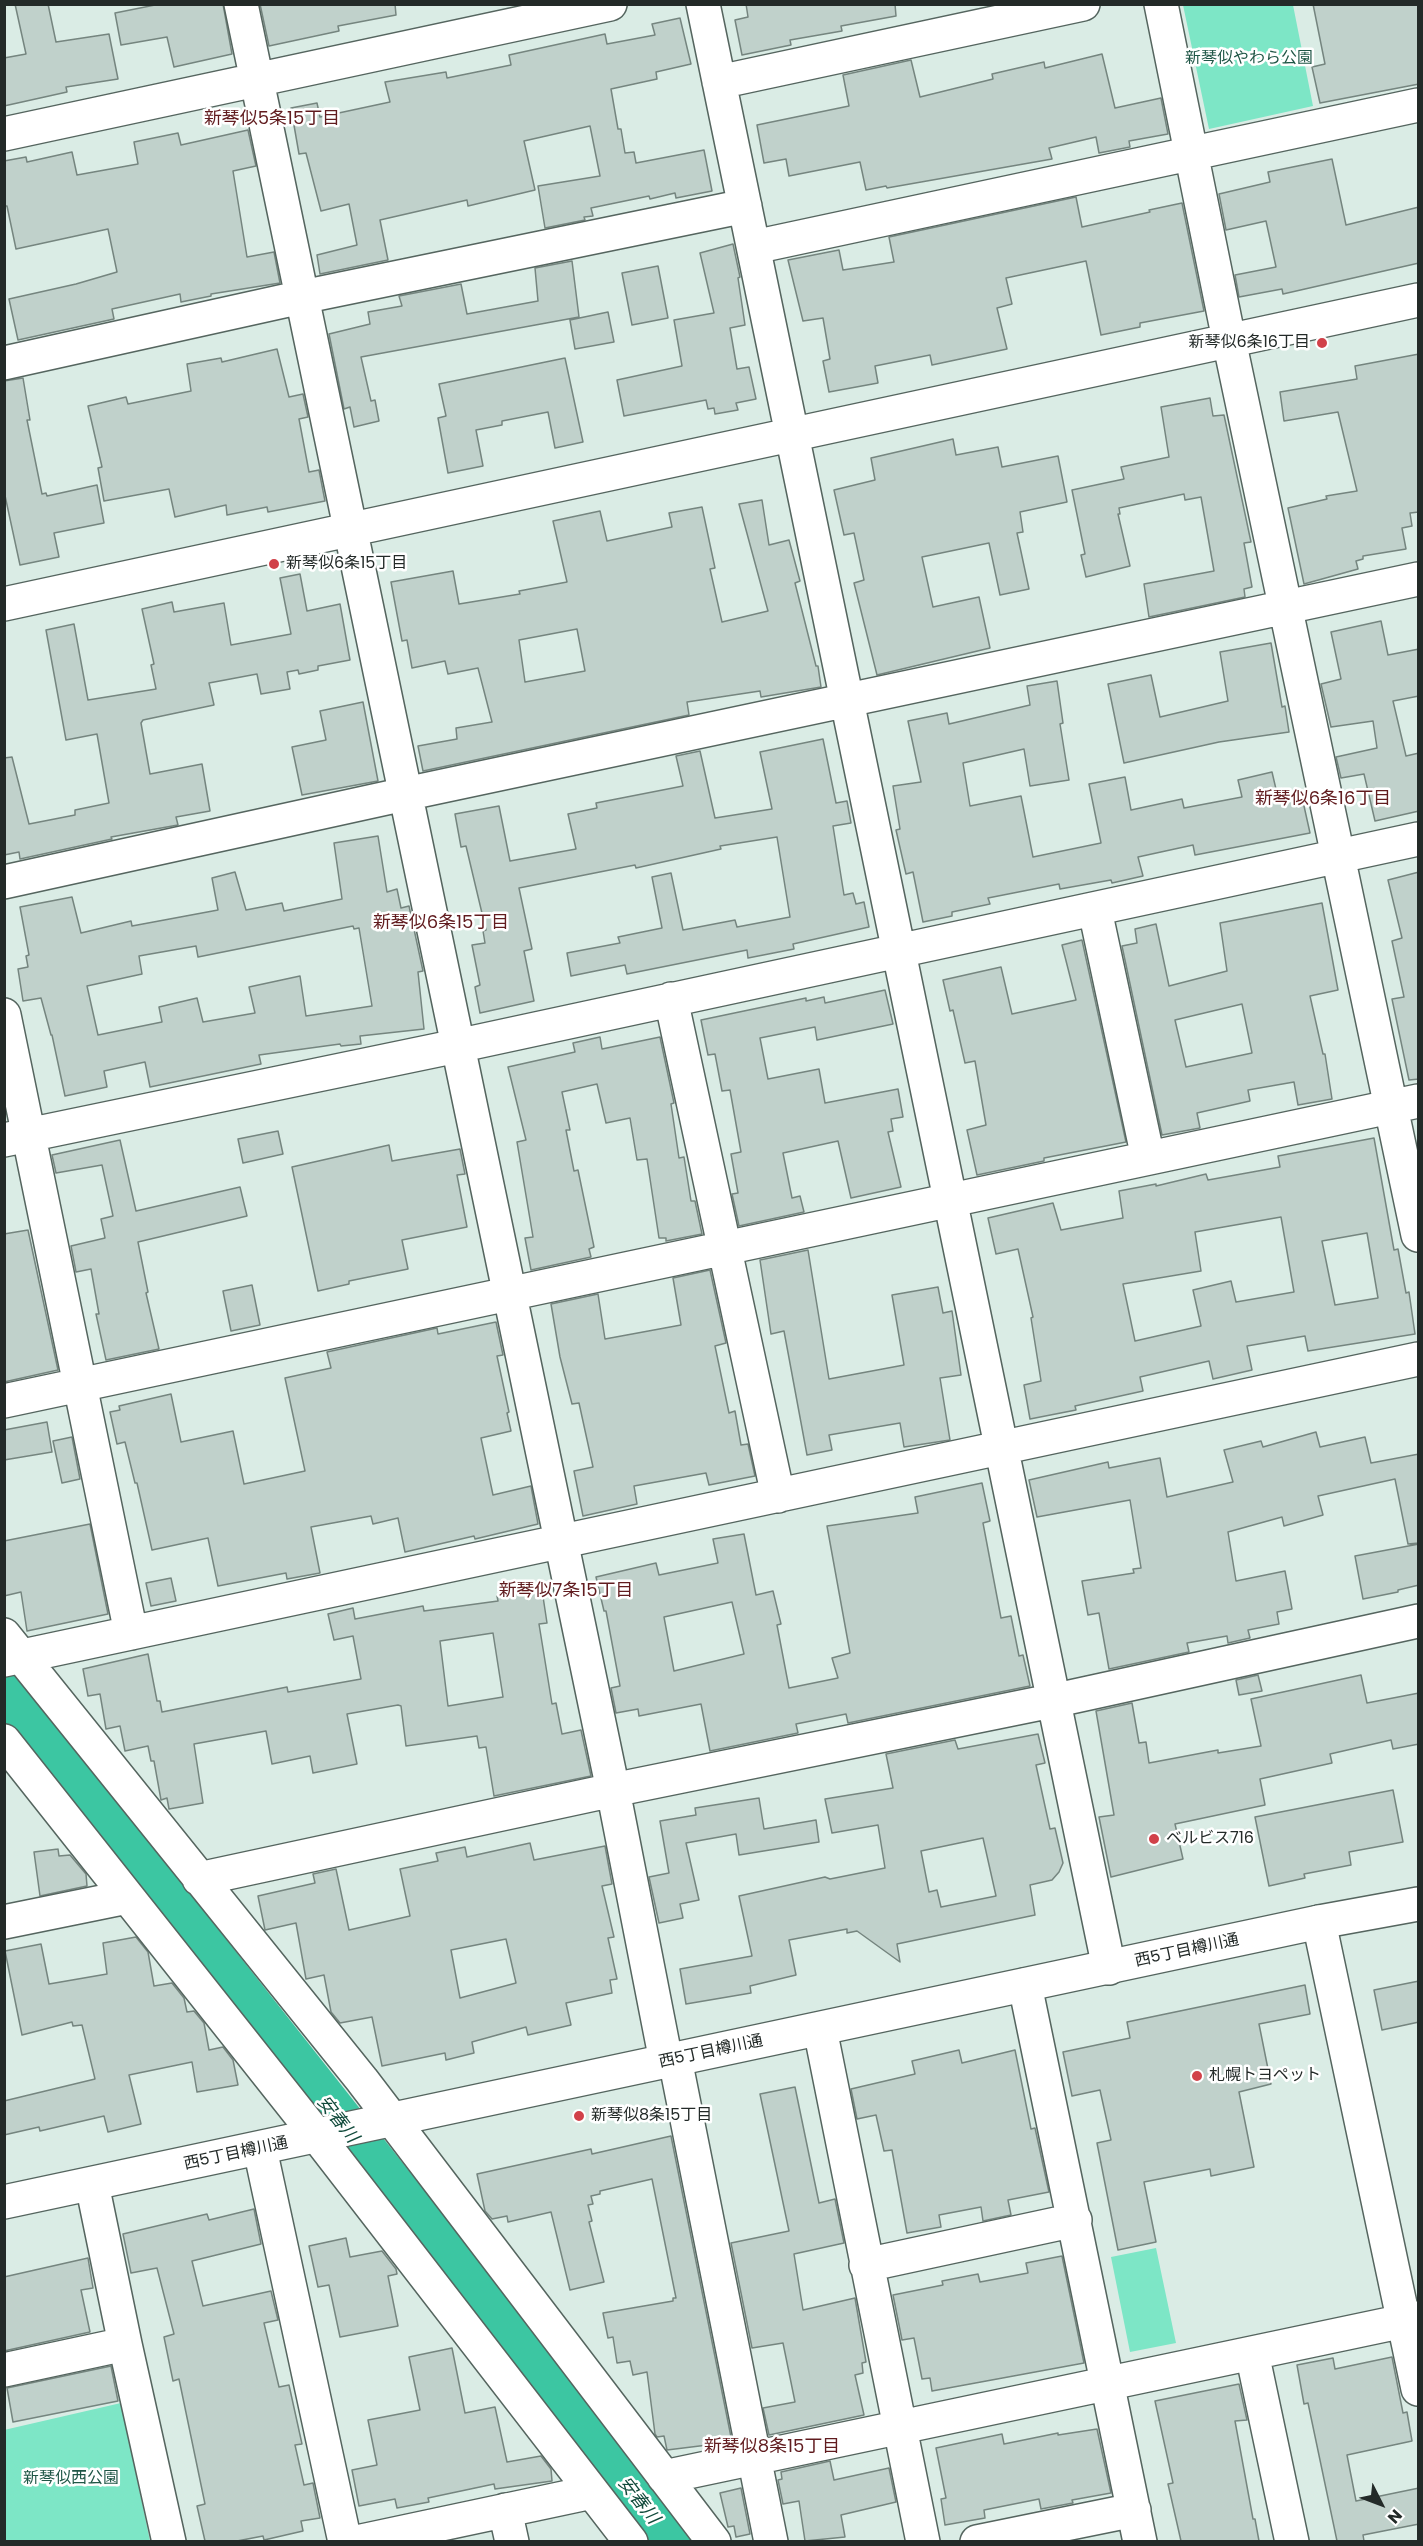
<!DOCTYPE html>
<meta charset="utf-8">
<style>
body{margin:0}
#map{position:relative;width:1423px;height:2546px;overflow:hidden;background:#daece5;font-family:Poppins,sans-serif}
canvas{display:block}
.frame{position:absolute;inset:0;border:6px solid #232a28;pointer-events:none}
.north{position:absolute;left:1351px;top:2474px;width:60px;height:60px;-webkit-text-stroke:4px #fff;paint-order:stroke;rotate:132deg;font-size:16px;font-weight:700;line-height:24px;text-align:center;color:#232a28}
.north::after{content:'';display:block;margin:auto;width:21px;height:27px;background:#232a28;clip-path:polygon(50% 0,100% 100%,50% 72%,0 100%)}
</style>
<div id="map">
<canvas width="1423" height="2546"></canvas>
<div class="frame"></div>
<div class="north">N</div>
</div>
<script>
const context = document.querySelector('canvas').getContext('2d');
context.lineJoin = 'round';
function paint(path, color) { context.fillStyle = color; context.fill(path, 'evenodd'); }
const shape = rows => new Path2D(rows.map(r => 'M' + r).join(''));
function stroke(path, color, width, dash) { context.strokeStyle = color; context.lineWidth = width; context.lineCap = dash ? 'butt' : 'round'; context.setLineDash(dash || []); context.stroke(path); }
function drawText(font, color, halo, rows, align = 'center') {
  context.font = font + ' Poppins,"Noto Sans JP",sans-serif'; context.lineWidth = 5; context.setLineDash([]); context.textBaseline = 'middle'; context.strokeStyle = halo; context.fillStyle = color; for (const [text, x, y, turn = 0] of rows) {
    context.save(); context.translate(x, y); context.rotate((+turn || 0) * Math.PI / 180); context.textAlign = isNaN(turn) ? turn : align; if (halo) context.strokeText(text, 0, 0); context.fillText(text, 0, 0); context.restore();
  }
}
paint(shape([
 [1183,5,1293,5,1313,106,1209,129],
 [1156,2248,1176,2343,1130,2352,1111,2257],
 [121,2403,150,2541,5,2541,4,2430]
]), '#7de6c6');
stroke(shape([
 [4,1698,670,2542]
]), '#3cc6a2', 50);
const building = shape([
 [15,4,48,4,56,42,109,34,118,79,66,87,67,92,4,106,4,58,26,54,15,4],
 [160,4,223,4,232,54,174,67,167,37,121,45,115,13,160,4],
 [260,4,395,4,396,15,338,26,339,31,269,46,260,4],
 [746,4,895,4,896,16,841,26,842,31,790,40,791,45,742,55,735,20,748,17,746,4],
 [1313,4,1419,4,1419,84,1320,103,1312,67,1325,64,1313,4],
 [680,18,691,64,656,72,657,79,611,89,618,129,621,129,625,153,634,152,636,163,704,150,712,191,676,198,675,193,650,199,649,196,591,208,593,216,584,217,585,220,545,228,538,186,600,176,590,126,524,141,535,190,468,206,467,200,380,220,388,260,320,274,317,255,357,245,349,204,321,211,306,153,299,154,291,108,317,103,320,117,390,102,385,82,446,72,447,78,511,65,509,55,605,34,607,44,655,35,652,24,680,18],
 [1102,54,1115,108,1161,98,1168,134,1129,141,1130,147,1099,153,1096,137,1049,148,1052,159,887,188,886,186,866,190,860,162,789,176,786,159,764,163,757,125,849,106,843,75,911,60,920,97,993,79,992,74,1044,62,1045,68,1102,54],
 [248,130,256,166,233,171,247,257,274,252,280,283,211,294,211,296,181,302,180,294,112,309,114,319,18,340,9,299,76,284,117,272,108,229,16,249,7,206,4,206,4,161,26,157,27,162,72,152,77,175,138,164,134,142,178,133,181,145,248,130],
 [1332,159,1346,225,1419,207,1419,263,1283,294,1282,289,1239,297,1235,275,1276,267,1266,221,1226,230,1219,194,1270,182,1268,172,1332,159],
 [1076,197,1082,227,1150,212,1149,210,1182,203,1204,311,1140,323,1140,327,1101,335,1086,261,1006,278,1012,304,997,308,1007,349,932,365,930,355,875,366,878,383,829,392,823,361,830,359,823,318,803,321,788,260,839,250,843,270,894,262,889,237,1076,197],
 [733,244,740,277,738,278,745,325,730,328,737,369,749,367,756,399,736,403,738,410,715,414,714,408,708,409,706,400,624,416,617,380,682,366,674,320,714,313,700,253,733,244],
 [572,261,579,317,361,357,371,401,375,400,379,421,354,427,350,407,344,409,329,334,370,324,368,312,402,306,399,296,461,284,467,314,538,301,535,268,572,261],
 [658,266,668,318,632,325,622,273,658,266],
 [608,312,614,342,575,349,570,320,608,312],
 [277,349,289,397,303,394,308,417,299,419,309,472,319,470,325,501,268,512,267,507,227,515,226,505,175,517,169,489,104,501,98,468,102,467,88,406,126,397,128,404,191,391,187,364,221,358,222,362,277,349],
 [1419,354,1419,512,1410,513,1412,526,1402,528,1406,549,1363,556,1363,559,1356,561,1358,569,1304,584,1288,508,1327,499,1326,496,1357,491,1338,412,1284,421,1280,392,1357,379,1355,366,1419,354],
 [565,358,583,442,555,448,548,412,502,421,502,425,476,430,483,466,448,473,438,418,446,416,439,384,565,358],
 [23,378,30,420,27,420,42,494,46,493,47,496,97,485,104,523,54,533,59,557,20,565,4,491,4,381,23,378],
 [1210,398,1213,416,1224,415,1251,542,1244,543,1252,587,1244,589,1245,597,1149,617,1144,584,1214,571,1201,497,1185,500,1184,494,1119,508,1120,514,1118,514,1130,566,1086,577,1081,555,1085,554,1072,490,1124,479,1121,467,1169,457,1161,407,1210,398],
 [953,439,956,455,998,447,1002,467,1058,456,1067,502,1020,512,1023,532,1017,533,1029,589,1000,595,989,543,922,557,933,607,979,597,990,648,877,675,854,583,864,580,854,533,844,535,834,490,875,480,871,458,953,439],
 [762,500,769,545,789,540,800,581,795,583,816,666,818,666,821,687,761,697,760,691,687,702,689,715,423,771,418,746,457,739,456,728,492,722,478,668,448,674,445,661,412,668,407,640,402,641,391,582,453,571,459,604,520,594,519,591,567,582,553,521,600,511,607,541,672,527,669,513,702,507,715,568,710,569,722,622,768,611,739,504,762,500],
 [577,629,585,671,525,682,519,640,577,629],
 [300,574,307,611,340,604,350,660,318,666,318,670,299,674,298,670,287,672,290,689,261,694,257,674,209,683,214,705,143,720,141,723,150,774,202,764,210,811,176,817,178,825,111,837,112,839,20,859,19,852,4,855,4,758,12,757,29,824,75,815,75,810,109,803,97,734,66,740,46,630,74,624,88,700,156,689,151,665,154,664,142,609,172,602,174,612,224,603,231,645,291,634,280,578,300,574],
 [1381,621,1388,655,1419,649,1419,696,1393,701,1406,756,1419,753,1419,811,1375,821,1364,774,1341,778,1336,757,1377,748,1373,721,1331,727,1321,684,1341,679,1331,632,1381,621],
 [1271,643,1282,707,1285,706,1289,732,1219,742,1124,763,1108,684,1151,675,1160,717,1228,701,1220,652,1271,643],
 [1057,681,1063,723,1060,724,1069,780,1030,786,1024,749,963,763,970,806,1021,796,1033,857,1101,843,1089,784,1125,777,1131,810,1182,799,1184,808,1242,797,1238,780,1272,772,1279,802,1302,797,1310,833,1195,855,1193,845,1138,857,1143,876,1112,883,1111,880,1060,889,1059,884,988,898,990,904,952,912,952,916,923,922,913,872,906,874,896,830,900,829,893,786,921,782,908,721,947,713,949,724,1030,705,1027,686,1057,681],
 [363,702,378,781,302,795,292,747,326,740,320,711,363,702],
 [823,739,836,803,847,801,851,823,833,826,844,895,853,893,856,904,864,902,869,927,793,944,794,949,748,958,747,950,627,974,625,965,571,976,567,953,620,943,618,937,662,928,652,877,671,873,683,930,735,920,737,927,790,917,777,837,720,846,721,849,636,868,635,865,519,888,532,949,524,951,534,1001,480,1013,475,987,480,985,472,945,485,943,483,931,486,930,466,846,461,847,455,814,499,806,510,861,576,849,568,814,597,808,596,803,683,786,676,756,700,751,715,818,772,809,760,752,823,739],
 [378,836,387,892,397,889,401,908,409,906,423,971,418,972,424,1029,360,1036,361,1044,341,1046,340,1044,259,1055,261,1064,150,1087,145,1062,104,1071,107,1087,65,1096,52,1035,51,1035,41,998,23,1001,18,969,28,967,26,956,29,955,20,907,72,897,81,933,131,921,132,926,218,910,212,878,235,872,246,910,282,903,284,911,342,899,334,843,378,836],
 [353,926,354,929,359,928,372,1006,306,1016,300,976,249,987,255,1013,203,1022,197,998,159,1007,162,1022,98,1035,87,986,142,974,139,956,196,946,198,957,353,926],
 [1419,872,1419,1079,1409,1080,1392,999,1404,997,1392,941,1402,938,1388,880,1419,872],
 [1322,903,1338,990,1310,996,1323,1054,1325,1054,1332,1099,1298,1105,1294,1082,1248,1090,1250,1101,1197,1113,1200,1128,1162,1135,1122,946,1137,943,1135,929,1156,924,1169,986,1227,971,1220,923,1322,903],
 [1242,1004,1252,1053,1186,1067,1175,1020,1242,1004],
 [1082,940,1126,1142,1044,1158,1044,1161,977,1175,967,1130,986,1125,975,1061,965,1063,953,1010,950,1011,943,980,1001,967,1012,1014,1076,1000,1062,945,1082,940],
 [885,990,893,1024,817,1040,815,1027,760,1038,768,1079,819,1069,825,1103,898,1089,903,1117,891,1119,893,1131,888,1132,901,1187,851,1198,838,1141,783,1153,792,1198,800,1196,804,1212,739,1226,732,1194,738,1193,731,1154,741,1152,730,1090,722,1091,715,1054,708,1055,701,1020,806,998,806,1001,824,997,825,1003,885,990],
 [600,1037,602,1049,660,1037,674,1103,671,1104,679,1158,684,1157,691,1201,695,1201,702,1234,666,1241,666,1238,659,1238,647,1159,637,1160,630,1118,606,1123,597,1084,562,1092,570,1130,566,1130,574,1171,578,1170,594,1247,589,1249,591,1257,531,1270,525,1238,533,1237,517,1142,526,1140,508,1067,575,1052,573,1043,600,1037],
 [278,1131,283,1154,243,1163,238,1139,278,1131],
 [1374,1138,1394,1250,1398,1249,1406,1293,1409,1292,1415,1334,1308,1351,1305,1336,1247,1346,1252,1370,1213,1379,1209,1361,1140,1377,1143,1391,1075,1406,1076,1410,1030,1419,1024,1385,1041,1381,1031,1318,1033,1317,1018,1249,996,1254,988,1218,1053,1203,1061,1230,1123,1218,1119,1191,1156,1184,1156,1186,1206,1174,1208,1180,1280,1167,1278,1156,1374,1138],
 [1281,1217,1294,1292,1236,1302,1231,1281,1193,1290,1201,1326,1135,1341,1123,1284,1201,1271,1195,1232,1281,1217],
 [1367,1233,1378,1298,1335,1305,1322,1241,1367,1233],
 [120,1140,136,1211,240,1187,247,1216,138,1242,148,1292,146,1293,159,1349,106,1360,96,1314,99,1314,91,1269,76,1272,71,1246,105,1238,101,1219,113,1216,102,1165,56,1173,52,1155,120,1140],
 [389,1145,392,1161,460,1149,465,1174,457,1175,467,1227,402,1240,408,1269,349,1281,349,1284,318,1291,292,1167,389,1145],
 [28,1230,58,1370,4,1382,4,1234,28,1230],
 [808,1250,829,1379,904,1365,892,1295,938,1287,943,1313,952,1311,961,1375,940,1378,950,1440,904,1447,900,1423,829,1435,832,1450,807,1455,784,1331,771,1334,760,1260,808,1250],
 [710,1270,726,1343,715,1346,729,1413,735,1411,741,1445,748,1444,755,1476,709,1485,706,1473,634,1486,637,1504,583,1516,574,1471,593,1467,579,1403,572,1404,560,1357,551,1304,598,1294,605,1339,681,1325,673,1278,710,1270],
 [252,1285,260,1325,231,1331,223,1291,252,1285],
 [496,1322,503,1355,497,1356,509,1412,507,1413,511,1431,481,1438,493,1495,531,1486,538,1524,475,1539,474,1536,405,1552,398,1518,373,1524,371,1516,311,1527,320,1573,287,1579,286,1573,218,1586,208,1538,152,1550,137,1483,135,1483,125,1442,117,1444,110,1412,120,1410,119,1406,171,1394,181,1442,233,1431,244,1484,305,1471,285,1378,331,1368,327,1352,437,1328,438,1334,496,1322],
 [47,1422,52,1452,4,1460,4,1430,47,1422],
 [1316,1432,1320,1447,1365,1437,1371,1463,1419,1454,1419,1543,1408,1544,1395,1479,1318,1496,1323,1515,1284,1526,1282,1517,1228,1532,1236,1581,1285,1571,1292,1609,1277,1612,1279,1624,1248,1630,1250,1638,1228,1643,1227,1636,1187,1643,1189,1652,1109,1669,1099,1613,1088,1615,1082,1581,1134,1573,1133,1569,1141,1568,1130,1500,1037,1517,1029,1480,1108,1462,1109,1468,1160,1458,1167,1497,1233,1482,1224,1450,1261,1441,1263,1447,1316,1432],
 [72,1437,80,1479,62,1483,53,1441,72,1437],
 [982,1483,990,1521,983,1523,1001,1618,1011,1616,1019,1656,1023,1655,1030,1686,848,1723,846,1714,796,1724,798,1733,710,1751,701,1704,639,1716,638,1709,616,1713,611,1688,620,1686,606,1611,604,1611,596,1577,656,1563,659,1575,718,1563,713,1539,744,1534,756,1595,773,1591,781,1624,777,1625,789,1688,838,1678,832,1658,850,1653,827,1526,918,1513,915,1497,982,1483],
 [732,1602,744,1654,674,1671,664,1617,732,1602],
 [90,1524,108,1614,27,1631,21,1592,4,1596,4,1541,90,1524],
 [1419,1544,1419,1585,1398,1590,1398,1592,1363,1599,1355,1556,1419,1544],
 [171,1578,176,1601,151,1606,146,1583,171,1578],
 [542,1590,547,1623,539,1624,552,1704,556,1703,562,1734,581,1730,591,1776,494,1796,486,1747,479,1748,477,1736,406,1746,401,1706,398,1705,347,1714,357,1764,313,1773,310,1756,272,1764,266,1731,194,1744,203,1803,169,1809,167,1798,161,1800,154,1761,151,1761,148,1746,125,1751,120,1726,106,1729,100,1694,88,1696,83,1669,148,1654,157,1701,160,1701,162,1712,287,1687,288,1692,361,1679,353,1636,334,1640,328,1614,353,1608,355,1619,423,1606,424,1611,498,1601,497,1596,542,1590],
 [493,1633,503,1697,448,1706,440,1641,493,1633],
 [1258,1675,1262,1691,1239,1695,1236,1680,1258,1675],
 [1361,1675,1367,1703,1419,1693,1419,1744,1393,1749,1391,1740,1330,1754,1332,1763,1260,1779,1265,1805,1175,1824,1183,1859,1111,1877,1099,1817,1114,1815,1096,1711,1132,1703,1139,1743,1146,1742,1149,1763,1218,1750,1218,1753,1261,1746,1251,1699,1361,1675],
 [1038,1734,1045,1763,1036,1765,1050,1829,1055,1828,1063,1863,1059,1872,1052,1880,1030,1885,1035,1915,897,1944,900,1962,857,1931,847,1933,847,1929,789,1940,796,1975,750,1986,751,1993,686,2004,680,1969,752,1956,739,1896,825,1877,830,1879,885,1868,878,1825,832,1833,825,1799,893,1788,886,1754,955,1740,958,1749,1038,1734],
 [983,1838,996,1896,941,1907,937,1890,929,1892,921,1851,983,1838],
 [1393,1790,1403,1842,1349,1852,1351,1865,1304,1874,1305,1878,1269,1886,1255,1817,1393,1790],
 [759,1798,764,1829,816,1820,819,1842,739,1855,736,1834,686,1843,699,1900,680,1904,683,1918,659,1923,649,1877,669,1873,660,1821,696,1815,695,1808,759,1798],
 [530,1843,534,1860,605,1846,612,1884,602,1886,614,1937,608,1938,617,1979,610,1980,612,1993,566,2003,571,2025,528,2035,526,2027,472,2042,474,2053,446,2060,445,2053,382,2066,372,2017,340,2023,331,2012,324,1975,306,1979,296,1923,265,1930,258,1896,315,1883,313,1874,336,1869,349,1930,410,1916,400,1869,438,1861,436,1853,465,1847,467,1857,530,1843],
 [506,1939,516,1983,460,1998,451,1950,506,1939],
 [58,1849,59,1856,70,1855,86,1874,87,1886,40,1896,34,1852,58,1849],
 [136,1937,148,1952,154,1986,172,1983,184,1998,187,2012,194,2011,204,2023,209,2050,223,2047,233,2060,238,2085,197,2092,192,2062,129,2075,141,2124,108,2132,104,2116,40,2131,39,2127,4,2135,4,2101,95,2079,82,2025,73,2026,72,2022,22,2035,5,1951,41,1944,49,1984,107,1974,103,1943,136,1937],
 [1419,1981,1419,2022,1382,2030,1374,1990,1419,1981],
 [1305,1985,1310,2014,1259,2024,1271,2084,1239,2092,1254,2167,1211,2176,1210,2169,1144,2182,1156,2242,1118,2250,1097,2143,1111,2140,1100,2090,1072,2096,1063,2052,1130,2038,1127,2022,1305,1985],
 [959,2050,962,2063,1015,2050,1031,2129,1035,2128,1049,2192,1008,2200,1011,2215,983,2221,981,2207,939,2215,941,2227,907,2233,892,2150,884,2151,876,2115,857,2119,851,2089,915,2074,912,2061,959,2050],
 [795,2087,819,2203,835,2199,844,2243,794,2254,803,2310,855,2298,866,2362,862,2363,863,2373,855,2375,864,2415,769,2435,763,2408,795,2402,783,2343,752,2348,731,2243,789,2231,760,2094,795,2087],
 [671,2136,732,2442,667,2450,664,2436,657,2437,655,2434,647,2372,633,2375,630,2361,617,2363,613,2337,608,2338,603,2313,673,2301,673,2298,676,2298,652,2179,600,2191,600,2194,591,2196,593,2204,588,2205,592,2221,589,2222,604,2282,570,2290,551,2212,508,2222,507,2216,492,2219,485,2211,477,2174,591,2149,592,2154,671,2136],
 [254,2209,261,2244,192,2261,203,2306,271,2291,278,2320,264,2323,279,2387,289,2385,302,2444,295,2445,304,2485,313,2483,320,2518,301,2521,303,2531,264,2540,263,2536,237,2541,205,2541,197,2506,205,2504,179,2379,173,2381,164,2337,174,2334,157,2268,131,2273,123,2234,207,2214,209,2220,254,2209],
 [346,2238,350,2257,382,2251,396,2269,397,2274,388,2276,398,2326,340,2337,329,2285,318,2287,309,2246,346,2238],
 [1062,2256,1084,2363,932,2391,930,2378,922,2379,914,2338,902,2340,893,2295,943,2285,942,2281,978,2274,980,2282,1028,2273,1026,2263,1062,2256],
 [88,2258,93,2288,81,2290,90,2332,4,2351,4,2277,88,2258],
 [452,2348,465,2413,495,2407,507,2462,541,2456,551,2469,552,2481,495,2489,494,2484,428,2498,429,2502,397,2508,395,2499,359,2506,352,2470,377,2465,368,2420,420,2410,409,2357,452,2348],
 [1392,2357,1403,2413,1407,2412,1412,2441,1347,2455,1356,2501,1419,2488,1419,2524,1363,2535,1364,2541,1337,2541,1308,2403,1304,2404,1297,2365,1333,2358,1335,2369,1392,2357],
 [111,2366,118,2401,13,2422,7,2388,111,2366],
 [1239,2384,1247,2420,1235,2421,1253,2519,1255,2519,1259,2541,1181,2541,1168,2484,1173,2483,1155,2401,1239,2384],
 [1097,2429,1111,2493,1072,2500,1073,2503,1041,2509,1039,2499,984,2510,985,2518,945,2525,941,2499,946,2498,936,2448,1002,2434,1004,2444,1058,2433,1058,2435,1097,2429],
 [830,2461,834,2480,889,2468,896,2502,841,2515,845,2537,805,2541,799,2501,783,2504,778,2480,782,2479,781,2472,830,2461],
 [741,2488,750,2534,736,2537,734,2526,728,2527,720,2493,741,2488]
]);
paint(building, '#c0d1cb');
stroke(building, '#75857f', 1.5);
const minor = shape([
 [241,4,613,1790,666,2061],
 [703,4,1109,1968],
 [1161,4,1229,340,1418,1235],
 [719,82,1083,4],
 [4,134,610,4],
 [754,247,1418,105],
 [4,363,302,297,745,206],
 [4,604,1418,300],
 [4,882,405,794,1418,579],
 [1095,910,1148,1158],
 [671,999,778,1496],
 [4,1015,131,1633],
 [4,1140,457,1046,1418,839],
 [4,1401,1418,1101],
 [4,1635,362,2080,714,2542],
 [4,1660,1418,1359],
 [4,1741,318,2137,631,2542],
 [199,1879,613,1790,1066,1698,1418,1621],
 [4,1922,127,1897],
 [1319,1922,1418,2389],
 [1025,1985,1140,2542],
 [820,2029,923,2542],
 [675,2059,771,2542],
 [260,2149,345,2542],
 [92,2184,125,2344,169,2542],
 [866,2265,1075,2220],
 [1252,2353,1292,2542],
 [4,2370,125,2344],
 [664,2477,1418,2318],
 [505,2510,512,2542],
 [357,2542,592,2492],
 [977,2542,1134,2510]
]);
const major = shape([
 [4,2202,1319,1922,1418,1904]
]);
stroke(minor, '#55655f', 36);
stroke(major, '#55655f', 36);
stroke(minor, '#fff', 33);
stroke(major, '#fff', 33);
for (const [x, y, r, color] of [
 [1322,343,6,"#d14149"],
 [274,564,6,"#d14149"],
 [1154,1839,6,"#d14149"],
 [1197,2076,6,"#d14149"],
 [579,2116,6,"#d14149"]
]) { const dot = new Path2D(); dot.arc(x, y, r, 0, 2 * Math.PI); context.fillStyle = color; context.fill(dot); stroke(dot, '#fff', 2); }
drawText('16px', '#1f5646', '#fff', [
 ["新琴似やわら公園",1249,59],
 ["新琴似西公園",71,2479]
]);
drawText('16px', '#232a28', '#fff', [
 ["新琴似6条16丁目",1310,343,"right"],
 ["新琴似6条15丁目",286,564],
 ["ベルビス716",1166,1839],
 ["札幌トヨペット",1209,2076],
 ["新琴似8条15丁目",591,2116]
], 'left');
drawText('16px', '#232a28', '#fff', [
 ["西5丁目樽川通",1187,1951,-12],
 ["西5丁目樽川通",711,2052,-12],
 ["西5丁目樽川通",236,2154,-12]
]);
drawText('18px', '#611c1f', '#fff', [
 ["新琴似5条15丁目",272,119],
 ["新琴似6条16丁目",1323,799],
 ["新琴似6条15丁目",441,923],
 ["新琴似7条15丁目",566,1591],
 ["新琴似8条15丁目",772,2447]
]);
drawText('italic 18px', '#124b3c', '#fff', [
 ["安春川",337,2120,52],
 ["安春川",638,2501,52]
]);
</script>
